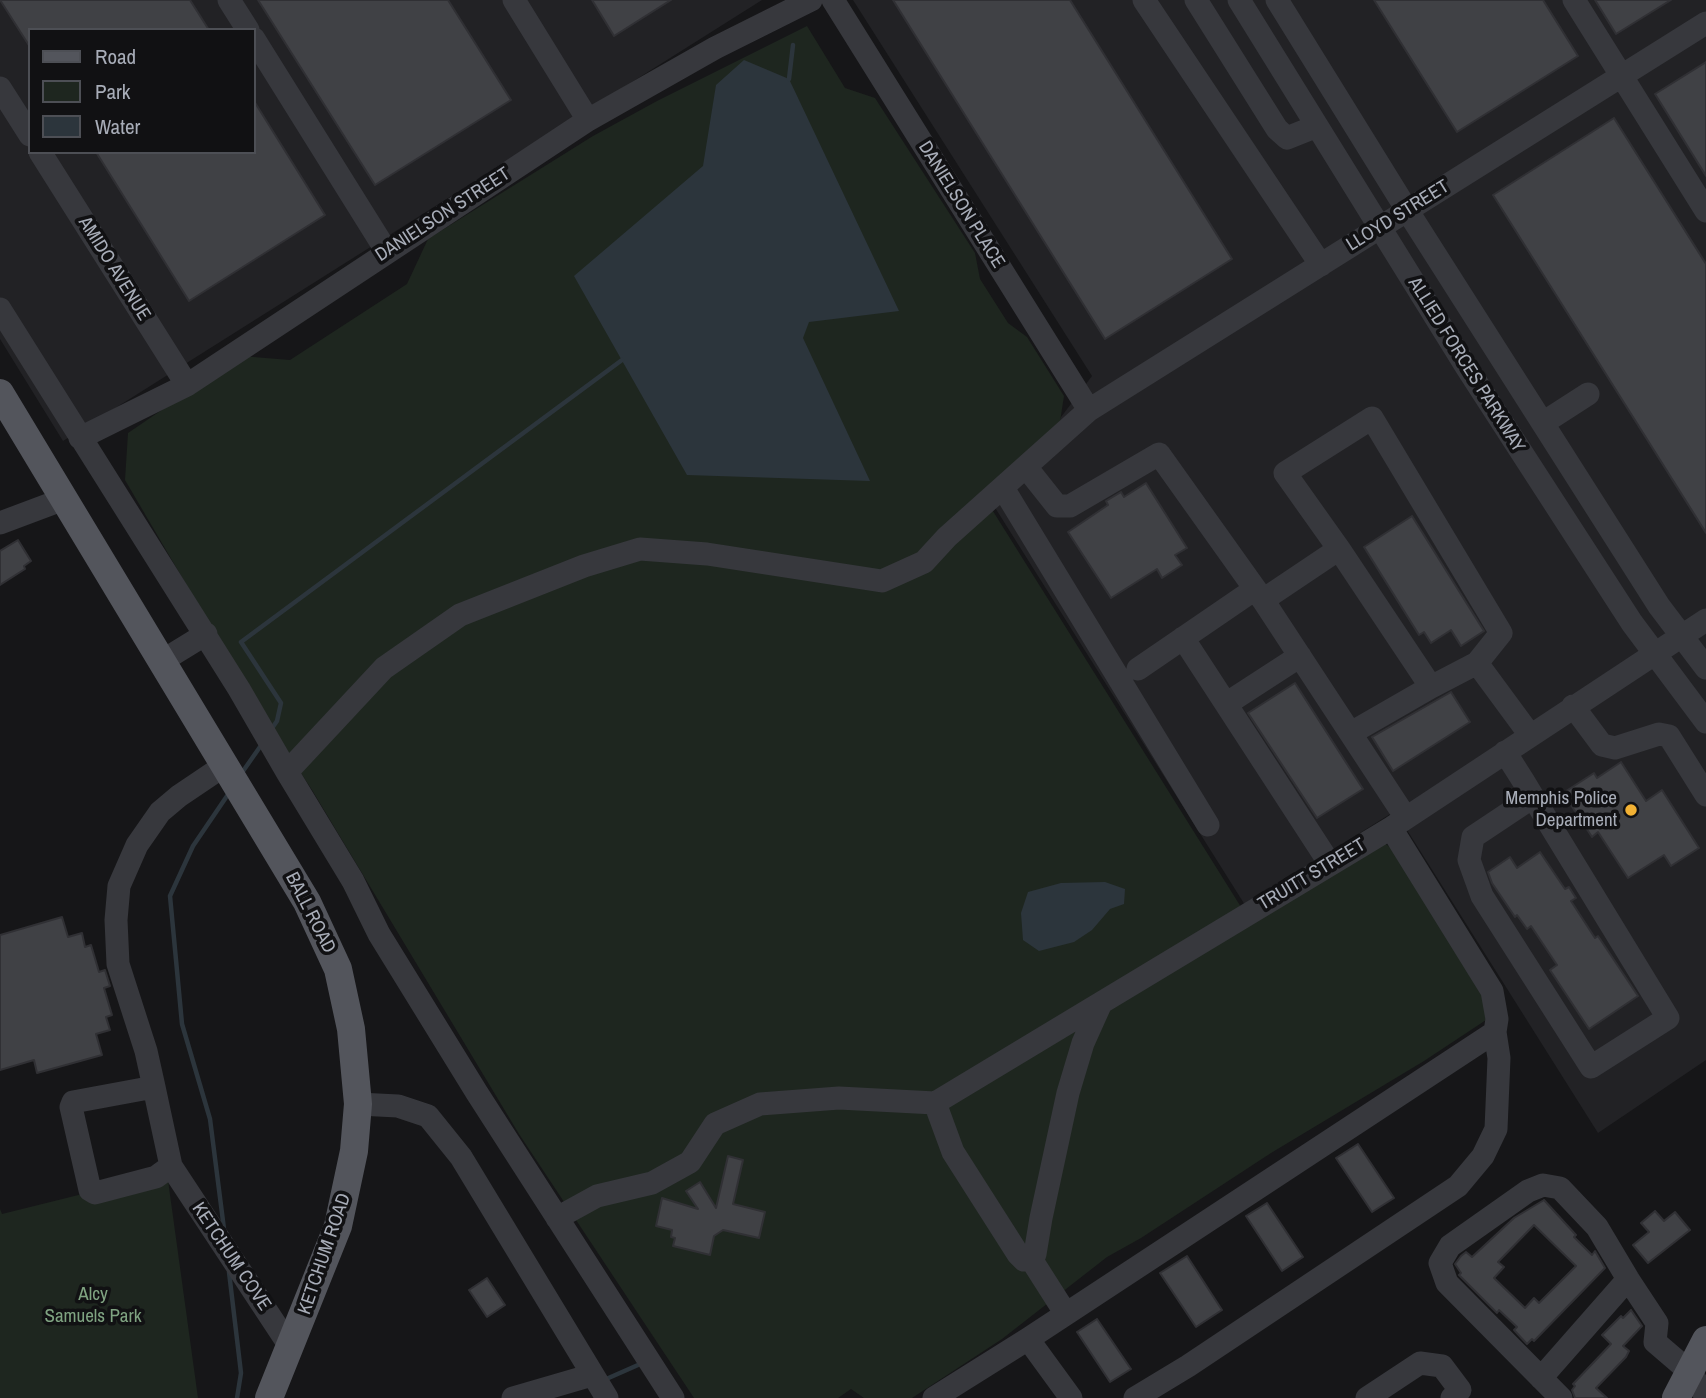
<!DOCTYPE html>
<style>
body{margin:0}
#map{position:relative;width:1706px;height:1398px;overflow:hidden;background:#161618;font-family:"Archivo Narrow",sans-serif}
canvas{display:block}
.legend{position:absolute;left:28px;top:28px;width:228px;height:126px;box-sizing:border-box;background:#111113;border:2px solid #4d4f55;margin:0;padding:9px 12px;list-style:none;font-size:21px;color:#a8adb8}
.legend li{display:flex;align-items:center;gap:14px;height:35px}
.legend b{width:35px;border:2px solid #4d4f55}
</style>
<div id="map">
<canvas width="1706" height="1398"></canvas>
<ul class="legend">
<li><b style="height:9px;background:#53555c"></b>Road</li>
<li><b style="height:19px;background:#1e261f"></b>Park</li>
<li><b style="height:19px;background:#2c353c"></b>Water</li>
</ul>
</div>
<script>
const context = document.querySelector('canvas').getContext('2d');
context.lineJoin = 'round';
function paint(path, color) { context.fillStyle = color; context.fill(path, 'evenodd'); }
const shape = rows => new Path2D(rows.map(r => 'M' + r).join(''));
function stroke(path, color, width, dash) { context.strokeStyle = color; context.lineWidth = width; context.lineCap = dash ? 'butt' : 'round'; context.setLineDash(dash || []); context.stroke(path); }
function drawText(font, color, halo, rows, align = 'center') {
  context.font = font + ' "Archivo Narrow",sans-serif'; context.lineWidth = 7; context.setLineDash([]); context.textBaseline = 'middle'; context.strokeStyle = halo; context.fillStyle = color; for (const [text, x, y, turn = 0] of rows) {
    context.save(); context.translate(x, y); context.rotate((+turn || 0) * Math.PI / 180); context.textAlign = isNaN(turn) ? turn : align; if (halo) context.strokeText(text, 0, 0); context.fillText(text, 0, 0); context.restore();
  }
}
paint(shape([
 [0,0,762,0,63,441,0,339],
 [30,30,254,30,254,152,30,152],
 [853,0,1706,0,1706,1060,1598,1133,1395,811,1245,905,994,506,1092,376]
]), '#222225');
paint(shape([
 [807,26,845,88,875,98,975,253,980,279,1008,323,1027,337,1064,396,1059,428,991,508,1241,907,1382,841,1402,857,1485,992,1489,1018,1424,1061,1271,1153,1141,1238,1107,1257,1002,1339,912,1398,864,1398,851,1389,838,1398,694,1398,519,1134,312,790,255,702,125,480,128,433,241,356,290,360,407,284,428,239,593,136,657,101],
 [167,1173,198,1398,0,1398,0,1209,2,1214]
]), '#1e261f');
paint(shape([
 [744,60,789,79,899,311,809,322,803,338,870,481,687,475,574,276,703,166,716,85],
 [1105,882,1125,889,1124,904,1110,909,1092,930,1074,942,1039,951,1023,940,1021,913,1028,892,1061,883]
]), '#2c353c');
stroke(shape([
 [789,79,793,45],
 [270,731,277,721,281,703,241,642,622,360],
 [241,774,262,744],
 [224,1229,210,1119,182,1024,170,896,193,846,229,793],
 [229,1272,241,1373,237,1398],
 [604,1380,638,1365]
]), '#2c353c', 4.5);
const building = shape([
 [0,0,190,0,209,30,30,30,30,47,0,0],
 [258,0,448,0,511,100,375,185,258,0],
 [592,0,671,0,614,36,592,0],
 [893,0,1070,0,1232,259,1105,339,893,0],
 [1374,0,1543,0,1578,56,1457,132,1374,0],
 [1595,0,1671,0,1616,34,1595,0],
 [1706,62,1706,176,1655,94,1706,62],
 [254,101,325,215,189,301,96,152,254,152,254,101],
 [1614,118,1706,264,1706,533,1493,195,1614,118],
 [1146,483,1187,548,1175,555,1182,565,1162,578,1157,569,1111,598,1068,532,1108,505,1106,501,1121,492,1124,497,1146,483],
 [1412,516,1484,631,1461,646,1451,630,1431,643,1424,632,1419,635,1364,547,1412,516],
 [18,540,31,561,24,566,25,569,0,585,0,551,18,540],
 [1295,683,1363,789,1317,818,1248,713,1295,683],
 [1451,692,1470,722,1393,771,1372,737,1451,692],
 [1621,762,1646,801,1662,790,1699,848,1671,866,1664,855,1628,878,1598,832,1592,837,1563,793,1594,773,1597,778,1621,762],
 [1540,852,1565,889,1569,887,1576,898,1571,901,1595,938,1598,936,1638,996,1589,1029,1550,970,1557,965,1531,926,1527,929,1517,915,1515,917,1492,883,1488,872,1510,857,1517,868,1540,852],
 [62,917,68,937,82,933,85,947,91,945,99,972,105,970,110,986,104,988,112,1015,106,1017,110,1030,96,1034,102,1055,37,1073,34,1060,0,1070,0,935,62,917],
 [1358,1144,1394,1198,1372,1212,1336,1158,1358,1144],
 [728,1156,743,1160,733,1204,765,1212,759,1238,723,1230,714,1236,710,1255,673,1246,675,1238,671,1237,672,1230,656,1226,662,1198,698,1209,686,1191,700,1182,716,1208,728,1156],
 [1544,1200,1576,1235,1574,1237,1592,1255,1595,1251,1605,1268,1534,1341,1532,1339,1527,1344,1514,1330,1517,1327,1499,1310,1497,1313,1459,1275,1461,1273,1455,1264,1461,1256,1466,1252,1472,1257,1514,1218,1544,1200],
 [1534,1225,1576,1266,1539,1303,1534,1298,1525,1308,1494,1278,1504,1267,1498,1262,1534,1225],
 [1267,1203,1303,1257,1282,1271,1246,1216,1267,1203],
 [1655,1211,1664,1221,1675,1212,1690,1230,1648,1263,1633,1245,1649,1232,1641,1223,1655,1211],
 [1187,1256,1222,1310,1196,1327,1160,1273,1187,1256],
 [487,1278,505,1305,487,1317,469,1290,487,1278],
 [1631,1310,1642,1326,1623,1346,1629,1351,1626,1357,1596,1388,1607,1398,1575,1398,1572,1390,1575,1386,1573,1384,1611,1344,1602,1335,1621,1316,1623,1318,1631,1310],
 [1097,1319,1131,1369,1110,1382,1077,1332,1097,1319]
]);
paint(building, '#404145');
stroke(building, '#303034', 2);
stroke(shape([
 [229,0,248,30],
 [514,0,588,120],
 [833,0,1089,410],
 [1144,0,1321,265],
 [1196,0,1277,129,1287,138,1317,126],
 [1239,0,1467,368,1632,623,1706,722],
 [1277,0,1407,210,1659,606,1706,668],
 [1574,0,1706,211],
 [254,39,387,252],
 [0,88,30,135],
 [40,152,187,385],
 [0,309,239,689,287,772],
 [1543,423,1588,394],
 [80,438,187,385,588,120,715,48,811,0],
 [1026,467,1057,506,1070,506,1159,454,1263,600],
 [1003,488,1208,825],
 [0,523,64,499],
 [1339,549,1431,687],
 [1183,638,1226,704],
 [1300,656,1226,704,1330,864],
 [162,661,206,634],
 [1138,669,1255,589],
 [1573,706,1602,745,1615,748,1659,734,1669,736,1706,795],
 [1351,733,1431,687,1477,663],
 [1505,752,1524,782,1533,797,1668,1018,1591,1067,1482,896,1469,860,1473,837,1533,797],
 [1406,818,1263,600,1339,549,1285,473,1372,418,1501,633,1477,663,1530,735],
 [154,1087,73,1102,71,1107,90,1190,95,1193,156,1177,171,1166,160,1115,154,1087,146,1051,118,964,116,920,119,886,137,845,160,812,179,796,225,765],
 [935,1103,1391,828,1706,620],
 [935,1103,953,1152,1018,1254,1024,1260,1031,1259,1035,1254,1041,1218,1068,1093,1083,1043,1101,1003],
 [358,1104,398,1106,428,1116,461,1157,607,1398],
 [171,1166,291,1348],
 [557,1218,597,1196,652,1183,690,1162,715,1124,760,1104,839,1098,935,1103],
 [1031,1259,1066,1314],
 [1028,1339,1071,1398],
 [1541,1378,1628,1279],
 [513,1398,592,1375],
 [673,1398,477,1093,379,934,353,881,287,772,384,668,460,615,584,566,640,549,707,554,882,581,924,562,947,537,1089,410,1706,23],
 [934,1398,1028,1339,1495,1032],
 [1135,1398,1188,1366,1458,1186,1483,1156,1496,1129,1499,1058,1495,1032,1497,1019,1492,991,1391,828],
 [1367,1398,1420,1363,1442,1366,1460,1390,1452,1398],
 [1561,1398,1447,1283,1440,1263,1450,1246,1528,1191,1543,1185,1560,1188,1597,1227,1628,1279,1657,1323,1655,1342,1690,1372,1706,1396]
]), '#37383d', 23);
stroke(shape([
 [0,393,307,902,338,969,351,1029,358,1104,354,1151,338,1226,269,1398],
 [1676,1398,1706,1340]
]), '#53555c', 28);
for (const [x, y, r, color] of [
 [1631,810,7,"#f2b134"]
]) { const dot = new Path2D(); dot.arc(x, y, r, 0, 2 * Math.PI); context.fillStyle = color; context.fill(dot); stroke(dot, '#111113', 2.5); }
drawText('19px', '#a8adb8', '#111113', [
 ["DANIELSON PLACE",961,205,58],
 ["DANIELSON STREET",443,215,-33],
 ["LLOYD STREET",1398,216,-32],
 ["AMIDO AVENUE",114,269,58],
 ["ALLIED FORCES PARKWAY",1466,365,58],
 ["TRUITT STREET",1312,875,-31],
 ["BALL ROAD",310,913,63],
 ["KETCHUM ROAD",325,1254,-71],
 ["KETCHUM COVE",231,1257,56]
]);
drawText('19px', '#a8adb8', '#111113', [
 ["Memphis Police",1617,799],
 ["Department",1617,821]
], 'right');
drawText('19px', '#7fa381', '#111113', [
 ["Alcy",93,1295],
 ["Samuels Park",93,1317]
]);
</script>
